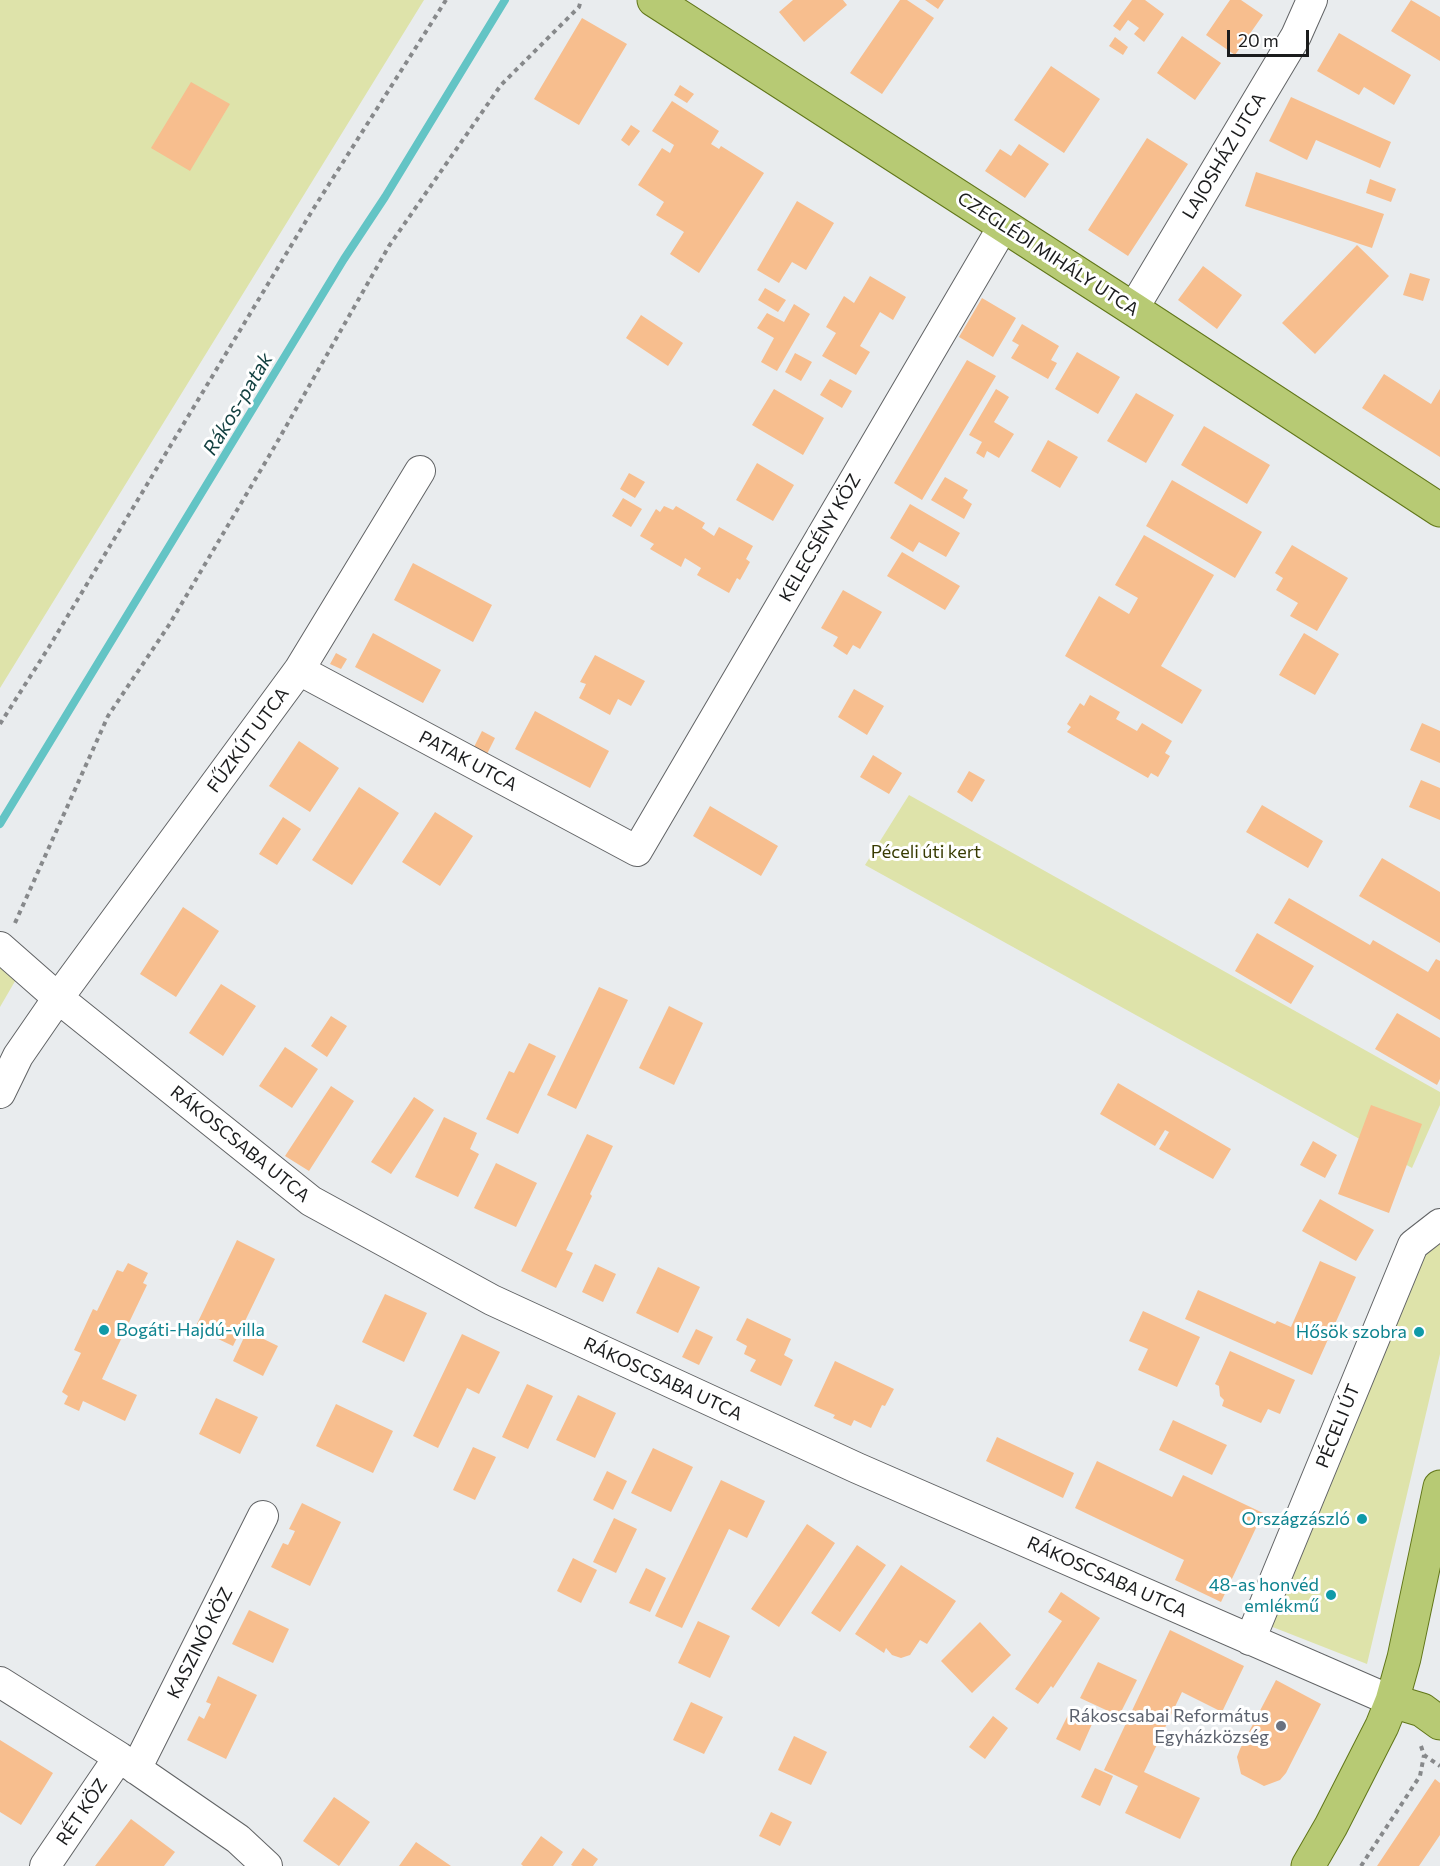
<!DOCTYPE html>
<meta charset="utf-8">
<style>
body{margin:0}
#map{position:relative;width:1440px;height:1866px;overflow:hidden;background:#e9ecee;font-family:Commissioner,sans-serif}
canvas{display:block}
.scale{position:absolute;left:1227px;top:30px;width:82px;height:27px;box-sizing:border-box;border:3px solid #1b1c1d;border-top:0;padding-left:8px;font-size:18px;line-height:21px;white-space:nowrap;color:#1b1c1d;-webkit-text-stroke:4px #fff;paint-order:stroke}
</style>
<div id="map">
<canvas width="1440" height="1866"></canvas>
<div class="scale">20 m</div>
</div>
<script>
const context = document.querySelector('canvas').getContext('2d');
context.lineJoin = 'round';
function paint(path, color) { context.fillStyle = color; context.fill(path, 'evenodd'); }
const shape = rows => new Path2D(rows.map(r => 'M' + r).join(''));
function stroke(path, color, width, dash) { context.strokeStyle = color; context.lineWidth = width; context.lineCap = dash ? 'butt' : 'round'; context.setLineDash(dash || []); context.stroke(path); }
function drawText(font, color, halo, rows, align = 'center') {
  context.font = font + ' Commissioner,sans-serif'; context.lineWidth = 6; context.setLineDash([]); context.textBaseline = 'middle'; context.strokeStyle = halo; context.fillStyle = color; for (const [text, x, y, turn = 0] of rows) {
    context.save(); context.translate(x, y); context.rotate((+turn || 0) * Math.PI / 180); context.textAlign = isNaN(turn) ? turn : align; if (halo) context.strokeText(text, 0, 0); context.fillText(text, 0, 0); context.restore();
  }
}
paint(shape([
 [0,0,424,0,0,688],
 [909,795,1440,1092,1440,1105,1412,1168,865,865],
 [0,963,18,976,0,1007],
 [1440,1240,1440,1354,1367,1664,1270,1626,1425,1252]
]), '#dee3aa');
stroke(shape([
 [0,824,344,259,385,197,505,0]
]), '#63c4c5', 8);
paint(shape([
 [793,0,843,0,847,5,804,42,779,12],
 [900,0,907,0,934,18,882,94,850,73],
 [925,0,944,0,938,9],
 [1132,0,1145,0,1164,14,1144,42,1134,34,1139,28,1128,20,1120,31,1113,26],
 [1230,0,1241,0,1263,15,1235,55,1206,35],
 [1411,0,1440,17,1440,61,1391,31],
 [582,18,627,44,579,125,534,99],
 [1339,33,1411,75,1394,105,1364,87,1359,95,1317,71],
 [1182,36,1221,63,1195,100,1157,73],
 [1115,37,1128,47,1123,55,1109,46],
 [1051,66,1100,99,1064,153,1014,120],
 [191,82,230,104,190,171,151,148],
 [680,85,694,94,687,103,674,95],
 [1291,97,1391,142,1380,168,1316,140,1307,160,1269,141],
 [672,101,719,131,711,144,719,149,721,146,764,173,699,273,670,254,684,232,656,215,664,202,638,185,662,148,670,153,674,145,652,131],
 [631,125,640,131,629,146,621,140],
 [1147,138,1188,164,1128,256,1088,230],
 [1019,144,1049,164,1025,198,985,171,1000,149,1011,156],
 [1256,172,1384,214,1372,248,1245,206],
 [1370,179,1396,189,1391,202,1366,193],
 [797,201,834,223,806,270,792,262,779,283,757,270],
 [1357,245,1389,276,1315,354,1282,323],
 [1203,266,1242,295,1217,329,1178,300],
 [1410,273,1430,279,1423,301,1403,295],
 [870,276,906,297,893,320,880,312,860,346,870,352,856,375,822,356,836,333,826,327,844,296,854,303],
 [765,288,786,300,778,312,758,300],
 [982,298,1016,318,993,357,959,337],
 [794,304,810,314,777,371,761,362,774,338,757,328,767,313,784,322],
 [641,315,683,343,668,366,626,338],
 [1022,324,1059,346,1051,360,1057,363,1048,379,1011,358,1019,345,1012,341],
 [1077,352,1120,377,1098,414,1055,389],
 [795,353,812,362,801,381,785,372],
 [967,360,996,376,922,500,894,483],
 [1384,374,1431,404,1440,389,1440,457,1362,408],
 [830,379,852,391,842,408,820,395],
 [774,389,824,418,803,455,752,425],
 [996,389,1009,397,994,422,1014,434,999,458,987,451,984,458,976,453,982,442,969,435],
 [1136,393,1174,415,1146,463,1107,441],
 [1204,426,1270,465,1247,504,1181,465],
 [1048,440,1078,457,1060,488,1031,471],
 [757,463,794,485,773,521,736,500],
 [629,473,645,482,635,498,620,489],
 [945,477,968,490,963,498,972,504,964,519,931,500],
 [1172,480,1262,532,1235,578,1146,526],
 [623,498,642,509,631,527,612,516],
 [910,504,960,533,946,557,919,542,913,552,890,538],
 [664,506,673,510,676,506,705,523,702,528,714,536,719,527,753,546,746,559,750,562,740,580,737,578,729,593,697,575,701,568,685,558,681,567,650,549,654,544,640,536,656,509,660,512],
 [1144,535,1214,575,1161,666,1202,690,1182,724,1065,656,1099,596,1129,614,1138,598,1115,585],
 [1292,545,1348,578,1317,631,1290,616,1298,603,1276,590,1283,578,1275,573],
 [902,552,960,586,945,610,887,576],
 [413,563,492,605,473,642,394,600],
 [843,590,882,612,860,649,853,645,847,655,833,646,838,637,821,628],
 [373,633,441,670,423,703,355,667],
 [1304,633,1339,654,1315,695,1279,675],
 [336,653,347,659,341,669,330,664],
 [595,655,645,681,631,706,618,699,610,715,579,698,586,684,580,682],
 [854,689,884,706,867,735,838,717],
 [1090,695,1120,712,1116,719,1137,731,1142,723,1172,741,1165,753,1170,756,1158,777,1151,773,1148,778,1067,732,1071,727,1067,724,1080,703,1084,706],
 [535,711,609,751,590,788,515,749],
 [1422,723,1440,731,1440,763,1410,750],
 [482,731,495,738,486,756,473,749],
 [299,741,339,768,310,812,269,786],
 [873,755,902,773,889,794,860,777],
 [969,771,985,780,972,802,957,792],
 [1421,780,1440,788,1440,820,1409,807],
 [359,787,399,813,352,885,312,860],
 [1262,805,1323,841,1308,868,1246,832],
 [710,806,778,846,761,876,693,836],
 [435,812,473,836,440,886,402,862],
 [283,817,301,829,277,865,259,854],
 [1382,858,1440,892,1440,943,1359,896],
 [1289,898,1370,945,1373,940,1428,972,1436,959,1440,961,1440,1020,1274,923],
 [183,907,219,931,176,997,140,974],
 [1257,933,1314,966,1291,1004,1235,971],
 [221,984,256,1006,223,1056,189,1033],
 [599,987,628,1000,576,1109,547,1095],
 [669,1006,703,1023,674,1085,639,1068],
 [1397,1013,1440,1038,1440,1079,1437,1085,1375,1049],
 [331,1016,347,1026,327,1057,311,1046],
 [529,1043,556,1056,518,1134,486,1119,509,1071,514,1073],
 [285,1047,318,1069,292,1108,259,1086],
 [1118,1083,1231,1149,1213,1179,1159,1149,1169,1132,1165,1130,1155,1146,1100,1114],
 [331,1086,354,1101,309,1171,285,1156],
 [414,1097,434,1110,391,1174,371,1162],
 [1371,1105,1422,1124,1389,1213,1338,1194],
 [444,1117,477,1133,470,1149,479,1154,458,1197,415,1177],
 [587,1134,613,1146,590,1194,592,1196,566,1250,573,1253,556,1288,521,1271],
 [1313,1141,1337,1155,1325,1178,1300,1165],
 [496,1163,537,1183,516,1227,474,1208],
 [1320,1199,1374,1230,1356,1261,1302,1231],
 [237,1240,275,1259,233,1346,195,1328],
 [1320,1261,1356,1277,1312,1375,1185,1319,1198,1290,1275,1324,1277,1321,1291,1327],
 [128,1263,148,1273,143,1283,147,1285,102,1379,137,1395,125,1421,83,1401,79,1411,64,1404,68,1396,62,1392,81,1353,74,1350,93,1309,97,1311,117,1270,123,1272],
 [595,1264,616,1274,603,1302,582,1292],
 [658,1267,700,1287,678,1333,636,1313],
 [385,1294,427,1313,404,1362,362,1342],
 [1143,1311,1200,1337,1177,1387,1138,1370,1148,1349,1129,1341],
 [747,1318,791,1339,784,1355,793,1360,781,1386,750,1371,756,1360,744,1354,747,1346,736,1340],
 [696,1329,713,1337,699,1365,682,1357],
 [247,1331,278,1346,263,1376,233,1361],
 [462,1334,500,1352,479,1394,467,1388,438,1448,413,1436],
 [1230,1351,1295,1380,1280,1414,1268,1409,1261,1423,1222,1406,1224,1400,1220,1396,1219,1386,1215,1384],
 [835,1361,894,1389,885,1406,882,1405,871,1428,854,1420,851,1426,833,1418,835,1415,814,1406],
 [527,1384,553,1396,528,1449,502,1437],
 [578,1395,616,1413,595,1458,556,1440],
 [216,1398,258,1417,240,1454,199,1434],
 [336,1404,393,1431,373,1473,316,1446],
 [1173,1420,1227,1445,1212,1475,1159,1450],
 [997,1437,1074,1473,1063,1498,986,1461],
 [473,1447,496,1457,475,1500,453,1490],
 [653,1448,693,1467,671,1512,631,1493],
 [1097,1461,1172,1497,1183,1475,1263,1513,1221,1602,1175,1580,1184,1560,1075,1508],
 [607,1471,627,1481,613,1510,593,1500],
 [721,1480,765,1501,747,1538,729,1529,682,1628,655,1616],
 [302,1503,341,1522,310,1586,271,1567,283,1543,288,1545,295,1531,289,1529],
 [614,1518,637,1529,616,1573,593,1562],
 [807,1524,835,1543,779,1627,751,1609],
 [857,1545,886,1565,840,1632,811,1613],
 [573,1558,597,1570,581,1603,557,1591],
 [901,1565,956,1601,927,1644,920,1640,910,1655,901,1658,892,1655,886,1648,884,1653,855,1634],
 [646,1568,666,1578,650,1612,629,1603],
 [1061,1592,1100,1618,1053,1688,1051,1686,1038,1704,1015,1689,1062,1621,1048,1612],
 [249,1610,289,1629,273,1663,232,1644],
 [698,1621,730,1636,710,1678,678,1663],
 [980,1622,1011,1655,972,1693,941,1661],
 [1170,1630,1244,1666,1222,1712,1182,1692,1144,1772,1200,1798,1180,1839,1125,1813,1138,1786,1104,1770],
 [1098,1662,1137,1680,1119,1716,1080,1698],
 [218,1676,257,1695,226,1759,187,1740,199,1716,204,1719,211,1704,206,1702],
 [1276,1680,1321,1704,1286,1773,1280,1780,1264,1786,1241,1774,1237,1757,1240,1749],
 [691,1702,723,1717,704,1754,673,1740],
 [1069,1713,1092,1724,1080,1751,1056,1739],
 [993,1716,1008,1728,985,1759,969,1747],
 [794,1736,827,1752,811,1785,778,1770],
 [0,1740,53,1773,21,1825,0,1812],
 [1095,1768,1113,1776,1100,1806,1081,1797],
 [1435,1779,1440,1783,1440,1835,1419,1866,1377,1866],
 [334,1797,370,1822,339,1866,303,1841],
 [771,1812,792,1822,780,1846,759,1836],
 [131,1819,175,1852,164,1866,95,1866],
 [541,1836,563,1852,553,1866,523,1866,521,1864],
 [416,1842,451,1866,399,1866],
 [583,1848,598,1859,593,1866,573,1866,571,1865]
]), '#f7be8e');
const minor = shape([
 [1133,309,1296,36,1312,0],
 [299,670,637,851,1004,225],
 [0,947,58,998,311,1201,492,1300,857,1468,1392,1701],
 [0,1093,18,1056,58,998,299,670,420,471],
 [1250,1640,1413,1245,1440,1224],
 [0,1682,119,1757,238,1839,267,1866],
 [136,1769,263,1516],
 [45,1866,119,1757]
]);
const major = shape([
 [654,0,1133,309,1440,510],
 [1392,1701,1422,1710,1440,1723],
 [1308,1866,1331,1826,1382,1726,1392,1701,1404,1658,1440,1487]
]);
stroke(minor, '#616365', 32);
stroke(major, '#617619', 35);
stroke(shape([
 [0,724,49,647,312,211,446,0],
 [15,923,108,716,169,625,272,451,389,246,501,85,579,7,581,0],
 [1421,1746,1424,1755,1440,1766],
 [1361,1866,1420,1776,1424,1755]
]), '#87898b', 4, [4.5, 4.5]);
stroke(minor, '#fff', 30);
stroke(major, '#b7ca74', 33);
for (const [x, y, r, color] of [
 [104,1330,6,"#0f9aa8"],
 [1419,1332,6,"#0f9aa8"],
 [1362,1519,6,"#0f9aa8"],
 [1331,1595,6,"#0f9aa8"],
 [1281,1726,6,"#6b7280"]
]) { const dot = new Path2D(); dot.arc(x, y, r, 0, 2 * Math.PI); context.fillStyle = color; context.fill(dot); stroke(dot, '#fff', 2); }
drawText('18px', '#1b1c1d', '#fff', [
 ["LAJOSHÁZ UTCA",1224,156,-59],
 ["CZEGLÉDI MIHÁLY UTCA",1048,254,33],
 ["KELECSÉNY KÖZ",820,538,-60],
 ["FŰZKÚT UTCA",248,740,-54],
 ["PATAK UTCA",468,761,28],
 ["RÁKOSCSABA UTCA",240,1144,39],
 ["RÁKOSCSABA UTCA",663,1379,25],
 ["PÉCELI ÚT",1338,1426,-68],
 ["RÁKOSCSABA UTCA",1107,1577,24],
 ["KASZINÓ KÖZ",200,1643,-63],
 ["RÉT KÖZ",82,1812,-56]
]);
drawText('18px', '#383b02', '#fff', [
 ["Péceli úti kert",926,852]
]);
drawText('18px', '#0d838f', '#fff', [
 ["Bogáti-Hajdú-villa",116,1330,"left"],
 ["Hősök szobra",1407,1332],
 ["Országzászló",1350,1519],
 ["48-as honvéd",1319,1585],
 ["emlékmű",1319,1606]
], 'right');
drawText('18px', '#5b616d', '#fff', [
 ["Rákoscsabai Református",1269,1716],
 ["Egyházközség",1269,1737]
], 'right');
drawText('italic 20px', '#113f3f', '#fff', [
 ["Rákos-patak",238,404,-59]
]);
</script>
